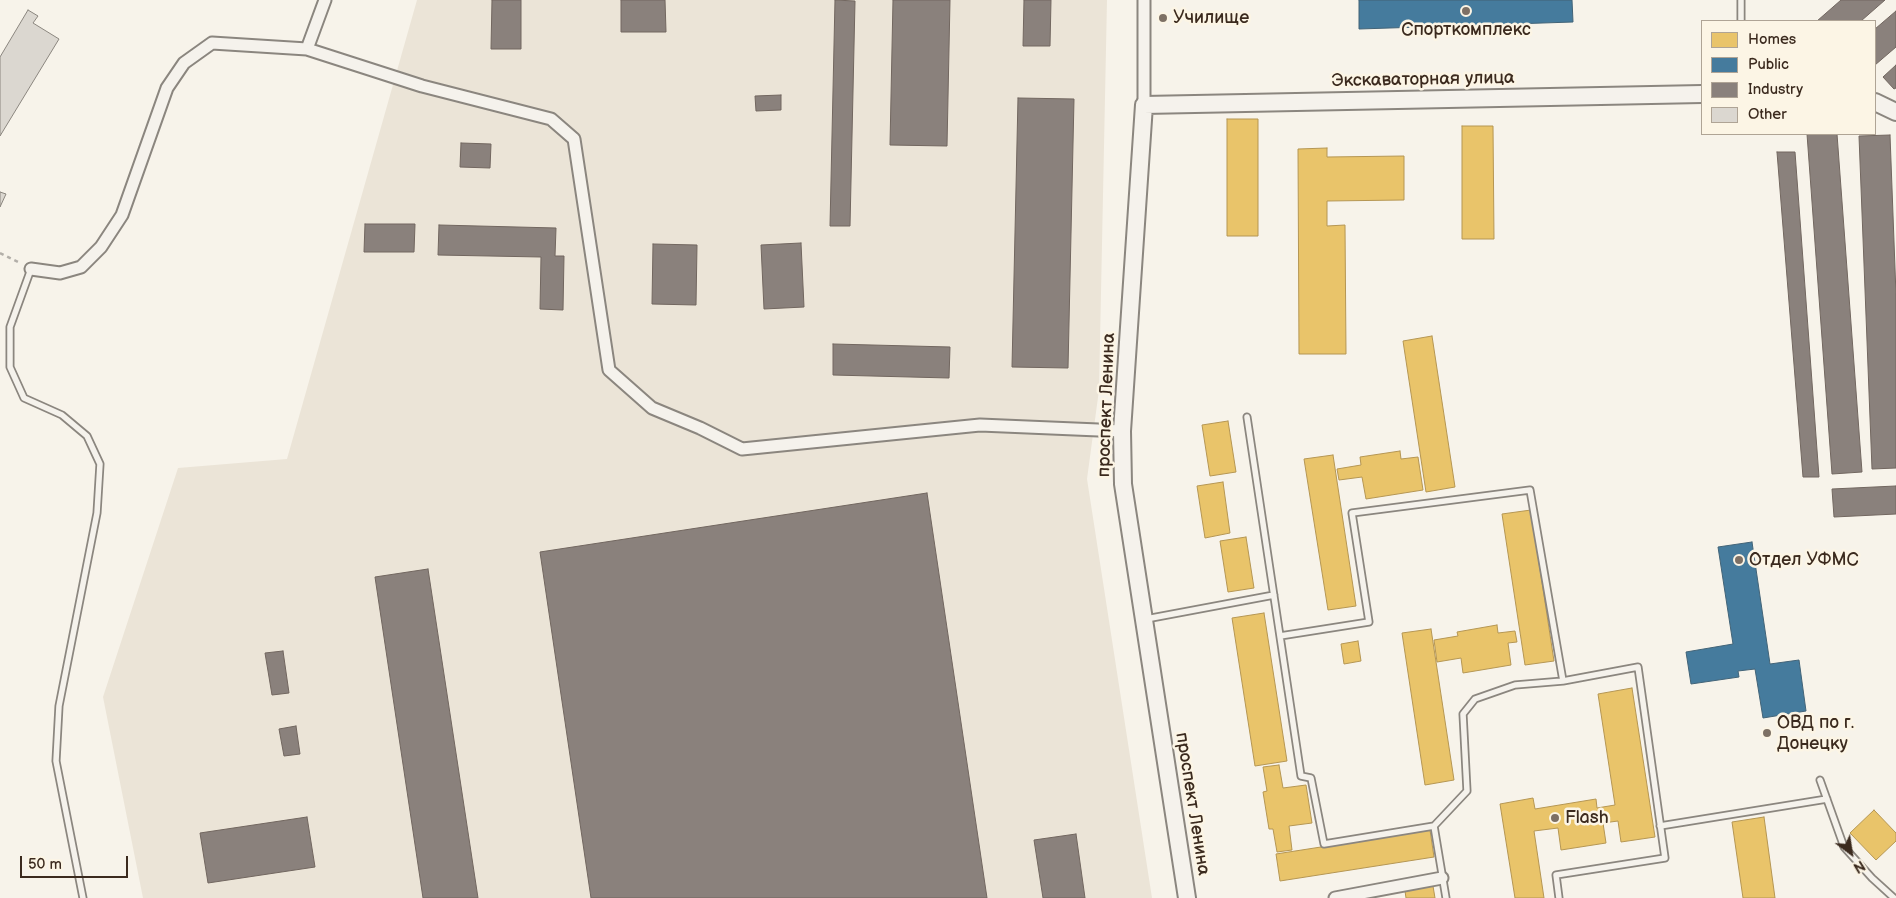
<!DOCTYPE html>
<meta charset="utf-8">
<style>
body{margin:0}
#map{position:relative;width:1896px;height:898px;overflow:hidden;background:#f7f3ea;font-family:"Balsamiq Sans",sans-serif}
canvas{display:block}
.legend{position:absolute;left:1701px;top:20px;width:175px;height:115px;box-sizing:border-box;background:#fcf5e5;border:1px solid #afa495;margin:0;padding:6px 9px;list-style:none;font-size:15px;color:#3b2a1e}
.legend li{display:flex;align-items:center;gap:10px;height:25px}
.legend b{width:25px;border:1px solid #afa495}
.north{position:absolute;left:1826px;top:828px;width:50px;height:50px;-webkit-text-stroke:4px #fcf5e5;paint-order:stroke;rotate:149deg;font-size:14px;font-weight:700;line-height:20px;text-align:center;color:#3b2a1e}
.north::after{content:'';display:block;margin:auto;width:18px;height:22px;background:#3b2a1e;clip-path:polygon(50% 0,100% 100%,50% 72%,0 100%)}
.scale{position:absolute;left:20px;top:856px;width:108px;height:22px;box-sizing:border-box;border:2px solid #3b2a1e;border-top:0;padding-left:6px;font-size:15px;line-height:18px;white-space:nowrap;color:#3b2a1e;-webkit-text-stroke:4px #fcf5e5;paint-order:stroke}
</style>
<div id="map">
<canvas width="1896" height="898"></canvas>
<ul class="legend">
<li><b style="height:14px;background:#e9c46a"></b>Homes</li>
<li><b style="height:14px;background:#457b9d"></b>Public</li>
<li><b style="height:14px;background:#8a817c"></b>Industry</li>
<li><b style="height:14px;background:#dbd7d0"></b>Other</li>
</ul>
<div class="north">N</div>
<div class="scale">50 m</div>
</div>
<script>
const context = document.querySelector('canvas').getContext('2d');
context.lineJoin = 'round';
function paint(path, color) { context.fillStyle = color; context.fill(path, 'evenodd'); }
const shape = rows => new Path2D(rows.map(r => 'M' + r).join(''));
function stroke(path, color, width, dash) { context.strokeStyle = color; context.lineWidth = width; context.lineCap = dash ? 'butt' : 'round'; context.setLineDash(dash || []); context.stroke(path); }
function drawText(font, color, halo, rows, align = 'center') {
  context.font = font + ' "Balsamiq Sans",sans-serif'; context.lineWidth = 5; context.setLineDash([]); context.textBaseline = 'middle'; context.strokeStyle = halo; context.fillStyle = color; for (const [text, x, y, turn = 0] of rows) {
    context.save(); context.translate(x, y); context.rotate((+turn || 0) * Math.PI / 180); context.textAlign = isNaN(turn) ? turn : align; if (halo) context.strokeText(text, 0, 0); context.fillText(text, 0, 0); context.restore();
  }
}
paint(shape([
 [417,0,1107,0,1099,390,1087,479,1152,898,143,898,103,697,178,468,287,459]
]), '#ebe4d7');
const homes = shape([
 [1227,119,1258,119,1258,236,1227,236,1227,119],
 [1462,126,1493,126,1494,239,1462,239,1462,126],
 [1327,148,1327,157,1404,156,1404,200,1327,201,1327,226,1345,225,1346,354,1299,354,1298,149,1327,148],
 [1432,336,1455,487,1426,492,1403,341,1432,336],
 [1228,421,1236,472,1210,476,1202,425,1228,421],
 [1400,451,1401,459,1418,457,1423,490,1366,499,1362,477,1339,480,1337,469,1361,465,1360,457,1400,451],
 [1333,455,1356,606,1328,610,1304,459,1333,455],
 [1223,482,1230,533,1205,538,1197,486,1223,482],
 [1531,510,1554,661,1525,665,1502,514,1531,510],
 [1246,537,1254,588,1228,592,1220,541,1246,537],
 [1264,613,1287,761,1255,766,1232,618,1264,613],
 [1497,625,1498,633,1515,631,1517,642,1508,643,1511,665,1463,673,1461,658,1437,662,1434,640,1458,636,1457,632,1497,625],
 [1431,629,1454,780,1425,785,1402,633,1431,629],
 [1358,641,1361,661,1344,664,1341,644,1358,641],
 [1632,688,1655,837,1621,842,1618,821,1603,823,1606,843,1561,850,1558,828,1534,831,1544,898,1515,898,1500,804,1533,798,1535,809,1596,799,1597,808,1615,805,1598,694,1632,688],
 [1279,765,1283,788,1306,785,1312,823,1289,826,1292,850,1277,852,1273,829,1269,829,1263,792,1267,791,1263,767,1279,765],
 [1874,810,1896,833,1896,841,1876,860,1850,833,1874,810],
 [1764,817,1775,898,1743,898,1732,822,1764,817],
 [1430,830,1434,857,1280,881,1276,854,1430,830],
 [1433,886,1435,898,1406,898,1405,891,1433,886]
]);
paint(homes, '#e9c46a');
stroke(homes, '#b59653', 1);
const public = shape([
 [1359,0,1572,0,1573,22,1359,29,1359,0],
 [1752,542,1770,664,1799,660,1806,711,1763,718,1755,669,1738,671,1739,677,1691,684,1686,652,1733,644,1718,547,1752,542]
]);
paint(public, '#457b9d');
stroke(public, '#426377', 1);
const industry = shape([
 [492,0,521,0,521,49,491,49,492,0],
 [621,0,665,0,666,32,621,32,621,0],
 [835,0,855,1,850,226,830,226,835,0],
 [893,0,950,0,947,146,890,145,893,0],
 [1024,0,1051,0,1050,46,1023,46,1024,0],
 [1841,0,1885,0,1861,21,1817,21,1841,0],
 [1896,11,1896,47,1875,65,1875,29,1896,11],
 [1896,65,1896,88,1894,89,1883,77,1896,65],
 [781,95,781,110,756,111,755,96,781,95],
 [1018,98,1074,99,1068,368,1012,367,1018,98],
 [1807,134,1837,134,1862,472,1832,474,1807,134],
 [1890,135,1896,295,1896,468,1872,469,1859,136,1890,135],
 [461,143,491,144,490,168,460,167,461,143],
 [1777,152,1795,152,1819,477,1803,477,1777,152],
 [365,224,415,224,414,252,364,252,365,224],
 [439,225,556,228,555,256,564,256,563,310,540,309,541,257,438,255,439,225],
 [801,243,804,307,764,309,761,245,801,243],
 [653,244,697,245,696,305,652,304,653,244],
 [833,344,950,347,949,378,833,375,833,344],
 [1896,486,1896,514,1834,517,1832,489,1896,486],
 [927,493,987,898,591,898,540,552,927,493],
 [428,569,478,898,423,898,375,577,428,569],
 [283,651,289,693,272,695,265,653,283,651],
 [296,726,300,754,284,756,279,729,296,726],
 [307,817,315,867,208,883,200,833,307,817],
 [1076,834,1085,898,1043,898,1034,840,1076,834]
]);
paint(industry, '#8a817c');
stroke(industry, '#726760', 1);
const building = shape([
 [28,10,38,16,33,23,59,39,0,136,0,57,28,10],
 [0,192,6,194,0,207,0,192]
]);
paint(building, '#dbd7d0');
stroke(building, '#8b867f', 1);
const lane = shape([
 [1741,21,1741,0],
 [31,269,10,327,10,367,24,398,62,415,87,436,100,464,97,513,59,706,56,761,83,898],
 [1247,417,1301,776,1311,778,1324,844,1434,826,1467,791,1463,714,1475,699,1515,685,1563,681],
 [1146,619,1274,595],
 [1280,636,1369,622,1352,513,1530,490,1563,681,1638,667,1665,858,1556,875,1559,898],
 [1820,780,1844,847,1872,878,1894,898],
 [1434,826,1446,898],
 [1660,826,1827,799]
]);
const street = shape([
 [325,0,307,49,422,86,551,119,574,139,609,370,652,408,700,428,742,449,980,425,1122,431],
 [1144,105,1144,0],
 [31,269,60,273,81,267,101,247,122,215,167,88,184,63,212,43,307,49],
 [1335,898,1442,878]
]);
const secondary = shape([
 [1875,102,1896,112],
 [1187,898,1123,484,1122,431,1144,105,1702,94]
]);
stroke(lane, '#8b867f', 9);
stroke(street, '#8b867f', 15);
stroke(secondary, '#8b867f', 20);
stroke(shape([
 [0,253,20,263]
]), '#b3afa9', 2.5, [4, 4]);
stroke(lane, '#f5f2ec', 5.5);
stroke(street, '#f5f2ec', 11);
stroke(secondary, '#f5f2ec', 16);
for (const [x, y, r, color] of [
 [1466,11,5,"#7d7065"],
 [1163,18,5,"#7d7065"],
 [1739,560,5,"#7d7065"],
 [1767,733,5,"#7d7065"],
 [1555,818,5,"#7d7065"]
]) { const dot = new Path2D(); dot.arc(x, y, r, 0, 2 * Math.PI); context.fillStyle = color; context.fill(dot); stroke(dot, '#fcf5e5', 2); }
drawText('18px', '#3b2a1e', '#fcf5e5', [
 ["Училище",1173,18],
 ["Спорткомплекс",1466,30,"center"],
 ["Отдел УФМС",1749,560],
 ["ОВД по г.",1777,723],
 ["Донецку",1777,744],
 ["Flash",1565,818]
], 'left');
drawText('18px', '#3b2a1e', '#fcf5e5', [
 ["Экскаваторная улица",1423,80,-1],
 ["проспект Ленина",1107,405,-88],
 ["проспект Ленина",1192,804,81]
]);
</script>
